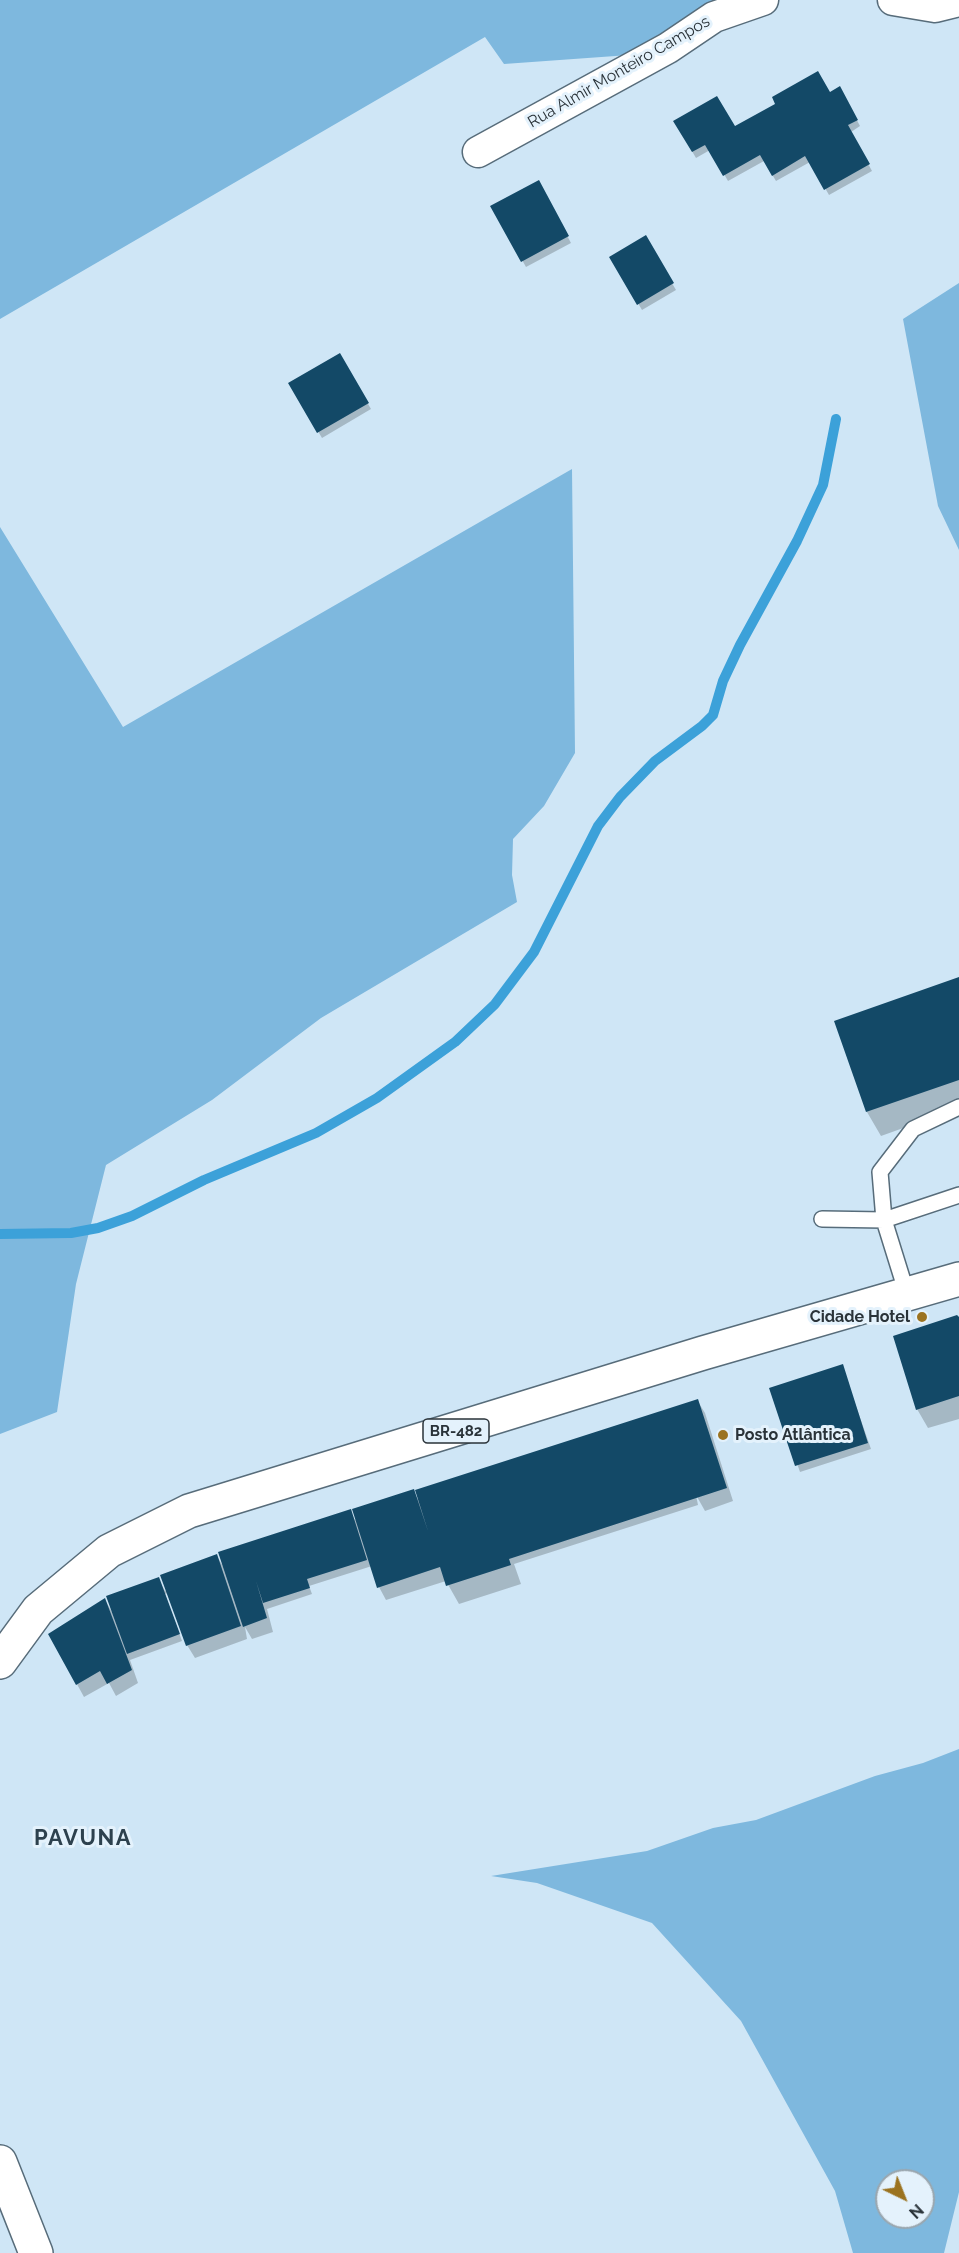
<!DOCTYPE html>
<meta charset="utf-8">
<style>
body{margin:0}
#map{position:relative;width:959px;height:2253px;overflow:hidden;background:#cfe6f6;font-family:Raleway,sans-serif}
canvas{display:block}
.north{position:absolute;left:875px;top:2169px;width:60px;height:60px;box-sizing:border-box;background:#e4f2fc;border:2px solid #9aa6ae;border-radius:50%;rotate:137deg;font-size:16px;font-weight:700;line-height:24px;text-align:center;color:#2a3339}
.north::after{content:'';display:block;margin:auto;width:21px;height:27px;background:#9b7320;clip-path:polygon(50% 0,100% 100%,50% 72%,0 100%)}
</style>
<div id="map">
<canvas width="959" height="2253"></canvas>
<div class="north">N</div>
</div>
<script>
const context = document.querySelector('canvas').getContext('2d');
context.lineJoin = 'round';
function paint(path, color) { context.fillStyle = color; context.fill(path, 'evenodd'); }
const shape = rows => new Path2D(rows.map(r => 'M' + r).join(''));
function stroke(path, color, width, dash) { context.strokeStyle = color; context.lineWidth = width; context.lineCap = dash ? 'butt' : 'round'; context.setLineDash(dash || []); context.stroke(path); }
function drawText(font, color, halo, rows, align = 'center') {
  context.font = font + ' Raleway,sans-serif'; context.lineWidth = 6; context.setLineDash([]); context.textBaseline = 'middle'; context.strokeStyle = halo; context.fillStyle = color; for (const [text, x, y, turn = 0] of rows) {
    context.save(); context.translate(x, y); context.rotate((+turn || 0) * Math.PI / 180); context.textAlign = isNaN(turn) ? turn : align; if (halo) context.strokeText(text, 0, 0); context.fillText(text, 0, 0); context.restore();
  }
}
paint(shape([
 [0,0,775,0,671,52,504,64,485,37,0,319],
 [959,283,959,550,938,506,903,319],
 [572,469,575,753,544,806,513,839,512,875,517,902,321,1018,212,1100,106,1165,76,1284,57,1412,0,1434,0,527,123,727],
 [959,1749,959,2192,944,2253,853,2253,835,2191,741,2021,652,1923,537,1883,491,1876,647,1851,713,1828,756,1820,875,1776,923,1763],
 [887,2181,923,2181,923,2217,887,2217]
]), '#7eb8de');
paint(shape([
 [830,94,843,94,860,126,851,132,872,171,829,195,810,162,776,181,764,161,728,181,710,150,696,158,675,122,734,128],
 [538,182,571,243,526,267,492,206],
 [645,237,676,290,642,310,611,257],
 [339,355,371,409,322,438,290,384],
 [959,978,959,1108,881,1136,867,1112,836,1021],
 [959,1319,959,1419,928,1428,917,1409],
 [842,1366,871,1449,800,1472,771,1389],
 [697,1400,705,1413,733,1501,705,1511,696,1495,698,1505,514,1564,521,1584,459,1604,446,1581,386,1600,379,1587,372,1566,309,1586,312,1594,267,1609,273,1632,252,1639,245,1627,247,1639,195,1658,187,1645,168,1593,165,1594,182,1641,130,1660,138,1683,116,1696,109,1683,84,1697,50,1635,105,1600,112,1612,113,1611,158,1579,165,1591,167,1590,216,1555,223,1566,350,1511,355,1520,413,1491,419,1501]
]), '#0003');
stroke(shape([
 [0,1234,71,1233,98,1228,132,1216,204,1180,316,1133,377,1098,455,1042,495,1004,534,952,598,826,620,797,655,761,702,726,713,715,723,681,740,645,797,541,823,485,836,419]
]), '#3ca1d9', 10);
paint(shape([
 [818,71,830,92,840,86,858,120,848,125,870,164,824,190,805,156,772,176,760,155,723,176,705,145,692,152,673,121,717,96,735,126,775,104,772,97],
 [539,180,569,236,521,262,490,206],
 [646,235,674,283,637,305,609,257],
 [340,353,369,403,317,433,288,383],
 [959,977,959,1080,866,1112,834,1021],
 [957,1315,959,1317,959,1396,916,1410,893,1336],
 [843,1364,868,1443,795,1466,769,1388],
 [698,1399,727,1488,509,1559,511,1565,446,1586,440,1567,377,1588,352,1509,414,1489,428,1531,415,1490],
 [351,1509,367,1560,307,1579,310,1588,263,1603,256,1581,267,1618,243,1627,218,1552],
 [217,1554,241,1626,186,1646,160,1575],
 [159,1577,180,1634,127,1654,106,1596],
 [105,1598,132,1670,107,1684,100,1671,76,1685,48,1634]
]), '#134967');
const service = shape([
 [822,1219,884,1220,959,1195],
 [907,1294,884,1220,880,1172,913,1129,959,1107]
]);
const minor = shape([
 [893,0,935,7,959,1],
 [478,152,668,48,714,17,763,0]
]);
const trunk = shape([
 [0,1662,38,1610,109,1551,189,1511,703,1353,959,1279],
 [0,2162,36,2253]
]);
stroke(service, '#576c7a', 18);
stroke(minor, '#576c7a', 33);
stroke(trunk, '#576c7a', 36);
stroke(service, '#fff', 15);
stroke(minor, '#fff', 30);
stroke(trunk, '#fff', 33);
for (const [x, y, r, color] of [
 [922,1317,6,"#9b7320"],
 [723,1435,6,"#9b7320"]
]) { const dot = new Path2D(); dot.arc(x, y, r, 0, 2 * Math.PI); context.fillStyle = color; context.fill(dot); stroke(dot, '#e4f2fc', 2); }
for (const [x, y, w] of [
 [456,1431,66]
]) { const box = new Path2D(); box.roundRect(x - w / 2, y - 12, w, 24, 4.5); context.fillStyle = '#e4f2fc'; context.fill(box); stroke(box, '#2a3339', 1.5); }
drawText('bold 15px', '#2a3339', null, [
 ["BR-482",456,1431]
]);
drawText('16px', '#2a3339', '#e4f2fc', [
 ["Rua Almir Monteiro Campos",619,72,-30]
]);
drawText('bold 16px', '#2a3339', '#e4f2fc', [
 ["Cidade Hotel",910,1317],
 ["Posto Atlântica",735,1435,"left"]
], 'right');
context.letterSpacing = '1.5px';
drawText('bold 22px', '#2d414e', '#e4f2fc', [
 ["PAVUNA",83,1838]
]);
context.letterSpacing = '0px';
</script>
